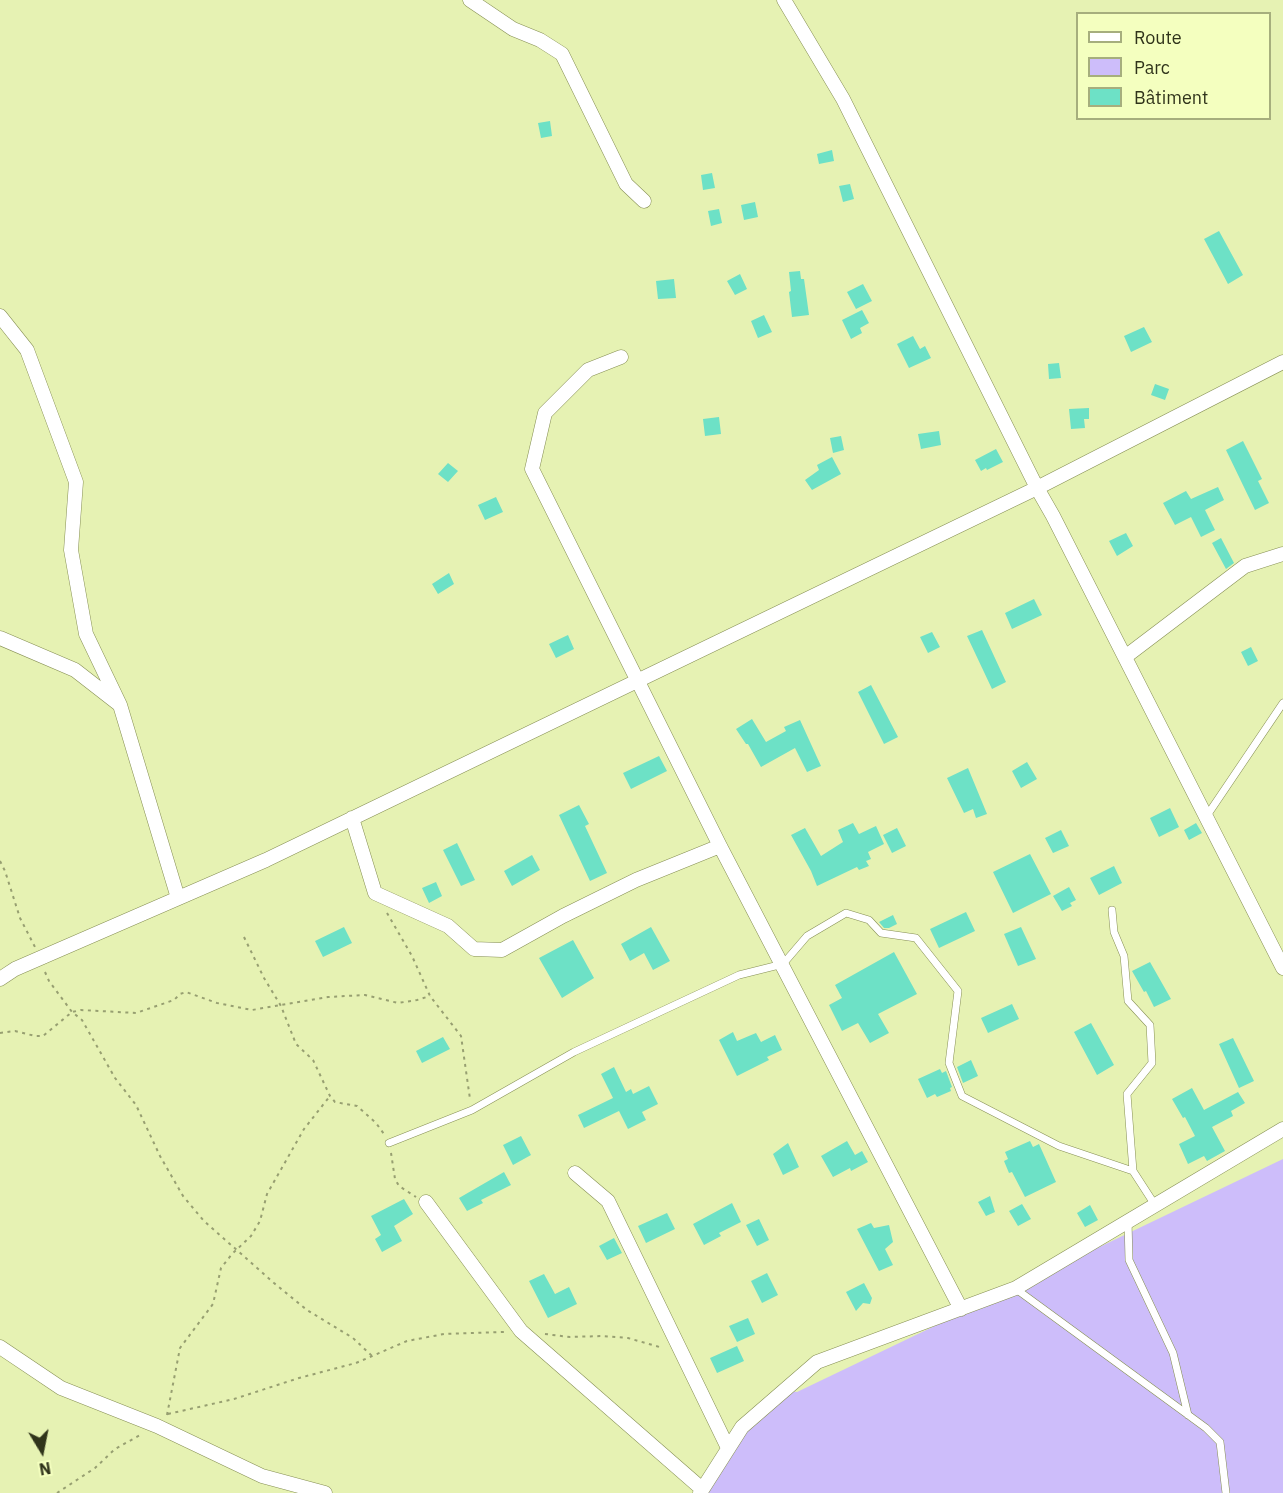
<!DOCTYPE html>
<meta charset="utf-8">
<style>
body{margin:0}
#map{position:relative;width:1283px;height:1493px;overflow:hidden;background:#e6f2b3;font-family:"IBM Plex Sans",sans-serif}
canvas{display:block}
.legend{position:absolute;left:1076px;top:12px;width:195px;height:108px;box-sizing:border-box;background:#f4ffbf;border:2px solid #a6ae7d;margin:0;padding:8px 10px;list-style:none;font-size:18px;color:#30341b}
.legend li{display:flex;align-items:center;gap:12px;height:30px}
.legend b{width:30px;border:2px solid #a6ae7d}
.north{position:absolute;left:12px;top:1421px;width:60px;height:60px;-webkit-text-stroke:4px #f4ffbf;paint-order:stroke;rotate:170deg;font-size:16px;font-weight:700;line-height:24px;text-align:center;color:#30341b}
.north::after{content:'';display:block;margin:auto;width:21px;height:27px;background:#30341b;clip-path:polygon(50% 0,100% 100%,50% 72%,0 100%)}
</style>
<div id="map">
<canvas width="1283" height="1493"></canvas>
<ul class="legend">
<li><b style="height:8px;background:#fff"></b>Route</li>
<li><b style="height:16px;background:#cdbdfa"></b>Parc</li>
<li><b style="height:16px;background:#6de1c6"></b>Bâtiment</li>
</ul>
<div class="north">N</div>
</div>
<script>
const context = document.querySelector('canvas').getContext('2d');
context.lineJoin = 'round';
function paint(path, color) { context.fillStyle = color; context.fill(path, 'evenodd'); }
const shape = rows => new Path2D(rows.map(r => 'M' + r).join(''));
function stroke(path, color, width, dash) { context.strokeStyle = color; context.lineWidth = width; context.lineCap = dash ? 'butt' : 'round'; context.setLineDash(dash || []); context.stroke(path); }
paint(shape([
 [1283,1159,1283,1493,700,1493,742,1427,785,1390,797,1392]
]), '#cdbdfa');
paint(shape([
 [550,121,552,136,541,138,538,123],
 [832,150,834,161,819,164,817,154],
 [712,173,715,188,703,190,701,175],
 [850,184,854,199,843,202,839,186],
 [755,202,758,217,744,220,741,205],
 [719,209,722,223,711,226,708,211],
 [1219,231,1243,275,1228,284,1204,239],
 [800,271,801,279,804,279,809,315,792,317,789,292,791,291,789,272],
 [740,274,747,289,735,295,727,281],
 [674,279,676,298,658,299,656,281],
 [863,284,872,301,856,309,847,292],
 [862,310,869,323,860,328,862,333,851,339,842,320],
 [764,315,772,332,758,338,751,321],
 [1144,327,1152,342,1131,352,1124,336],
 [913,336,920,349,925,346,931,358,909,368,897,344],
 [1059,363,1061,378,1049,379,1048,364],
 [1155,384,1169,389,1165,400,1151,395],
 [1089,408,1089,419,1084,419,1085,428,1071,429,1069,409],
 [719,417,721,434,705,436,703,419],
 [939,431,941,445,921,449,918,434],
 [841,436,844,450,833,453,830,438],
 [1243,441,1262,479,1258,481,1269,503,1255,510,1226,450],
 [996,449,1003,462,987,470,986,468,981,471,975,460],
 [832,457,841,474,812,490,805,480,819,470,817,465],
 [448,463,458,471,448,482,438,474],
 [1218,487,1224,500,1205,510,1215,530,1201,537,1191,517,1175,525,1163,503,1186,491,1191,499],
 [496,497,503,512,485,520,478,505],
 [1126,533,1133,546,1117,556,1109,541],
 [1221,538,1234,563,1226,569,1212,543],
 [449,573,454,584,438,594,432,584],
 [1034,599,1042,615,1012,629,1005,613],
 [982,630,1006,682,992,689,967,636],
 [932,632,940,647,928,653,920,637],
 [568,635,574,649,556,658,549,644],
 [1251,647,1258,661,1248,666,1241,652],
 [871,685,898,737,884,744,858,692],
 [752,719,766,742,786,731,784,727,800,720,821,766,807,772,795,748,761,767,748,744,746,744,736,729],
 [659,756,667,771,631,789,623,773],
 [1027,762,1037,779,1021,788,1012,771],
 [968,768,987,814,976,818,973,809,964,813,947,778],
 [579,805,589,824,585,826,607,873,590,881,559,815],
 [1170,808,1179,827,1159,837,1150,818],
 [853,823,859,834,876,826,884,844,868,852,871,859,866,861,869,866,859,870,857,867,817,886,811,871,791,835,805,828,821,856,843,842,838,830],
 [1196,823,1202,833,1189,840,1184,830],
 [897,828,906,846,892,853,883,835],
 [1061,830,1069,846,1053,853,1045,838],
 [457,843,475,880,461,886,443,850],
 [1030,854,1051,894,1013,913,993,872],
 [532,855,540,870,512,886,504,871],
 [1114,866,1122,883,1099,895,1090,878],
 [436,882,442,896,429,903,422,888],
 [1069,887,1076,900,1070,903,1072,906,1062,911,1053,896],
 [966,912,975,931,939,948,930,929],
 [893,915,897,924,889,928,884,928,879,922],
 [344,927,352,943,323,957,315,941],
 [651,927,670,961,653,970,644,953,630,961,621,944],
 [1021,927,1036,959,1018,966,1004,934],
 [573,940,594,978,562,998,539,958],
 [894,952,917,994,878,1014,889,1033,870,1043,858,1023,842,1031,829,1005,842,998,835,985],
 [1150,962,1171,999,1154,1007,1146,991,1144,992,1132,971],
 [1012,1004,1019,1019,988,1033,981,1018],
 [1091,1023,1114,1065,1097,1075,1074,1032],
 [733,1032,737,1041,756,1033,761,1042,775,1035,782,1050,767,1057,769,1060,737,1076,719,1040],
 [443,1037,450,1049,422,1063,416,1051],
 [1233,1038,1254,1081,1239,1088,1219,1044],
 [971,1060,978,1076,963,1083,957,1067],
 [614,1067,626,1092,631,1089,633,1094,649,1086,658,1104,642,1112,646,1120,628,1129,619,1111,584,1128,578,1115,613,1098,601,1074],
 [940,1069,942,1073,946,1071,952,1087,950,1088,951,1091,937,1097,935,1094,927,1098,918,1079],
 [1192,1088,1204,1110,1238,1092,1245,1103,1231,1111,1233,1116,1212,1127,1225,1151,1207,1161,1204,1156,1188,1164,1179,1144,1195,1136,1185,1117,1183,1118,1172,1099],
 [521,1136,531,1155,513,1165,503,1145],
 [847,1141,855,1155,862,1151,868,1162,851,1171,850,1168,833,1177,821,1156],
 [1030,1141,1033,1147,1039,1144,1056,1182,1025,1197,1012,1172,1009,1173,1004,1161,1008,1159,1005,1152],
 [788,1143,799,1167,783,1175,773,1154],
 [504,1172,511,1185,481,1200,483,1203,467,1211,459,1198],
 [990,1196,995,1212,986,1216,978,1202],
 [404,1199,413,1214,394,1226,402,1241,382,1252,375,1239,381,1235,371,1216],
 [732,1203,741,1222,719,1233,721,1236,704,1245,693,1224],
 [1022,1204,1031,1219,1018,1226,1009,1211],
 [1090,1205,1098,1220,1085,1227,1077,1213],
 [667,1213,675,1229,646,1243,638,1226],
 [759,1219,769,1240,757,1246,746,1225],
 [871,1223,874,1228,889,1225,893,1242,885,1249,893,1265,879,1271,857,1229],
 [614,1238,622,1253,607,1260,599,1246],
 [767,1273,778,1295,762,1303,751,1281],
 [544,1274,555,1294,569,1287,577,1304,548,1318,529,1281],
 [864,1283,872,1298,870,1304,863,1303,856,1311,846,1292],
 [748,1318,755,1334,737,1342,729,1326],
 [737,1346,744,1361,717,1373,710,1358]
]), '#6de1c6');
const lane = shape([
 [1206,817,1283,703],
 [1112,910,1114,932,1124,956,1128,1001,1150,1025,1152,1063,1127,1094,1133,1171],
 [389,1143,472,1110,574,1052,739,975,783,964,807,936,846,913,869,920,881,933,916,938,958,991,949,1063,962,1096,1059,1146,1133,1171,1155,1205],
 [1128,1221,1129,1260,1173,1353,1188,1415],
 [1016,1289,1206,1428,1220,1442,1226,1493]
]);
const street = shape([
 [470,0,513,29,540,40,562,54,626,184,644,201],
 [784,0,843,99,1037,488,1053,516,1283,968],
 [0,316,27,350,76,482,71,550,86,634,120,705],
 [621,357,588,370,545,413,532,469,720,846,961,1309],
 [0,638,75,670,120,705,178,898],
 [1125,657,1245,566,1283,554],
 [352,818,375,893,448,926,474,949,502,950,563,916,636,880,720,846],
 [0,979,15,969,266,860,1037,488,1283,362],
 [575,1173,608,1201,728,1448],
 [426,1202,521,1331,702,1489],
 [0,1347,61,1388,157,1426,262,1476,325,1493],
 [700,1493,742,1427,817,1362,1016,1288,1283,1129]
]);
stroke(lane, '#868f54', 8);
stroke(street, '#868f54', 15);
stroke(shape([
 [0,861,5,871,20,918,35,947],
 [387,913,412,956,430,996,461,1036,470,1099],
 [244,937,264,978,281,1006,296,1044,313,1060,330,1096,335,1102,357,1106,376,1123,384,1134],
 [45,972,49,981,72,1012,82,1020,115,1078,136,1105,160,1156,183,1196,204,1221,274,1283,307,1310,353,1338,372,1356],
 [0,1033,15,1031,35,1036,43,1036,72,1012,81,1010,136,1013,174,1000,180,994,186,992,217,1003,252,1010,328,997,365,995,398,1003,417,1000,430,996],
 [391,1153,395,1179,399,1186,416,1197],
 [545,1334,570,1337,602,1336,628,1338,663,1348],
 [168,1414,234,1399,299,1378,356,1363,407,1341,444,1334,504,1332],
 [167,1415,180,1348,213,1304,221,1268,232,1254,251,1236,260,1221,267,1194,304,1129,330,1096],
 [57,1493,95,1468,115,1449,142,1434]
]), '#979f71', 2, [3, 4.5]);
stroke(lane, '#fff', 7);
stroke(street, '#fff', 14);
</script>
